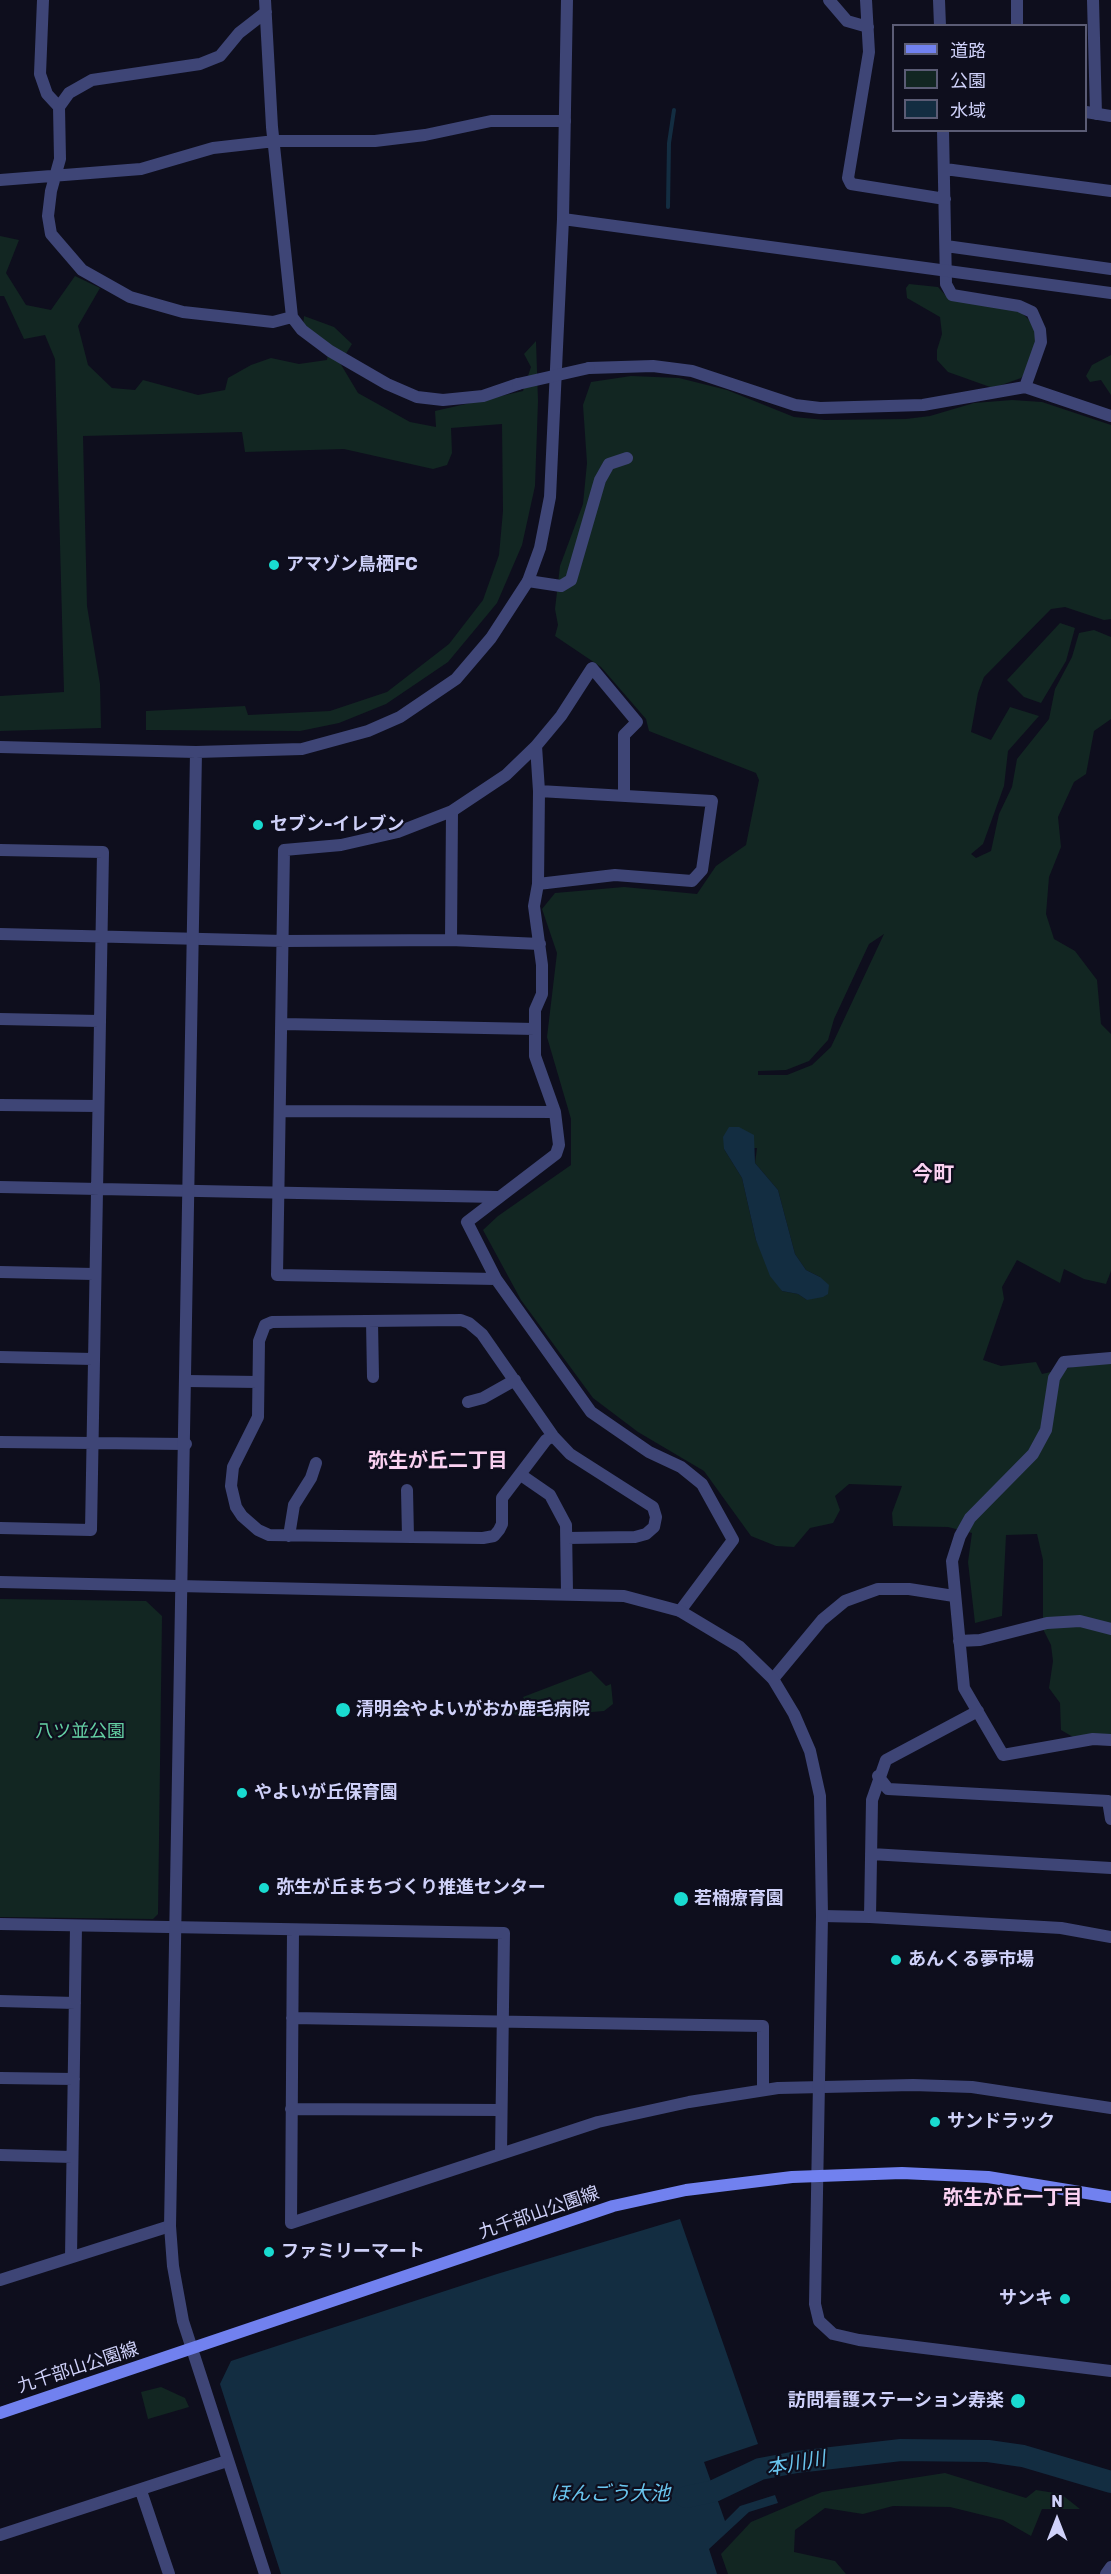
<!DOCTYPE html>
<meta charset="utf-8">
<style>
body{margin:0}
#map{position:relative;width:1111px;height:2574px;overflow:hidden;background:#0e0e1d;font-family:Rubik,"Noto Sans JP",sans-serif}
canvas{display:block}
.legend{position:absolute;left:892px;top:24px;width:195px;height:108px;box-sizing:border-box;background:#0e0e1d;border:2px solid #5b5c75;margin:0;padding:8px 10px;list-style:none;font-size:18px;color:#cfd1f9}
.legend li{display:flex;align-items:center;gap:12px;height:30px}
.legend b{width:30px;border:2px solid #5b5c75}
.north{position:absolute;left:1027px;top:2490px;width:60px;height:60px;-webkit-text-stroke:4px #0e0e1d;paint-order:stroke;rotate:0deg;font-size:16px;font-weight:700;line-height:24px;text-align:center;color:#cfd1f9}
.north::after{content:'';display:block;margin:auto;width:21px;height:27px;background:#cfd1f9;clip-path:polygon(50% 0,100% 100%,50% 72%,0 100%)}
</style>
<div id="map">
<canvas width="1111" height="2574"></canvas>
<ul class="legend">
<li><b style="height:8px;background:#7181ef"></b>道路</li>
<li><b style="height:16px;background:#122622"></b>公園</li>
<li><b style="height:16px;background:#132d41"></b>水域</li>
</ul>
<div class="north">N</div>
</div>
<script>
const context = document.querySelector('canvas').getContext('2d');
context.lineJoin = 'round';
function paint(path, color) { context.fillStyle = color; context.fill(path, 'evenodd'); }
const shape = rows => new Path2D(rows.map(r => 'M' + r).join(''));
function stroke(path, color, width, dash) { context.strokeStyle = color; context.lineWidth = width; context.lineCap = dash ? 'butt' : 'round'; context.setLineDash(dash || []); context.stroke(path); }
function drawText(font, color, halo, rows, align = 'center') {
  context.font = font + ' Rubik,"Noto Sans JP",sans-serif'; context.lineWidth = 4.5; context.setLineDash([]); context.textBaseline = 'middle'; context.strokeStyle = halo; context.fillStyle = color; for (const [text, x, y, turn = 0] of rows) {
    context.save(); context.translate(x, y); context.rotate((+turn || 0) * Math.PI / 180); context.textAlign = isNaN(turn) ? turn : align; if (halo) context.strokeText(text, 0, 0); context.fillText(text, 0, 0); context.restore();
  }
}
paint(shape([
 [0,236,19,240,6,273,26,305,51,310,75,276,100,288,78,326,88,365,112,388,135,390,143,380,198,395,225,390,228,378,251,365,271,358,299,364,327,360,329,347,303,327,304,316,334,327,352,344,340,363,358,393,410,422,436,427,435,411,523,391,531,367,524,354,536,341,538,401,535,486,522,545,497,603,448,662,386,704,339,723,300,731,146,730,146,711,245,706,248,715,330,711,387,692,449,644,483,600,499,555,503,511,502,424,451,428,452,453,447,465,433,469,344,449,245,452,242,432,83,436,87,606,100,684,101,728,0,731,0,696,64,692,55,359,45,335,24,339,4,296,0,296],
 [909,284,938,287,948,298,1021,312,1029,320,1037,334,1028,370,1021,378,993,388,948,372,937,360,937,350,942,334,940,317,907,298,906,288],
 [1111,355,1111,395,1101,380,1090,382,1086,376,1092,365],
 [631,376,679,378,727,390,794,417,825,420,906,419,930,416,974,403,1012,400,1042,402,1111,425,1111,619,1104,620,1065,607,1051,609,984,677,978,693,971,732,991,740,1010,707,1039,716,1008,751,1004,786,983,844,971,854,976,858,991,851,999,814,1012,787,1017,759,1049,719,1055,689,1072,657,1079,633,1094,630,1111,637,1111,719,1094,731,1086,774,1074,782,1058,817,1061,847,1049,877,1046,914,1054,939,1075,951,1097,980,1101,1024,1111,1034,1111,1271,1106,1284,1084,1279,1064,1269,1060,1283,1017,1260,1002,1287,1004,1299,983,1360,1001,1366,1036,1362,1042,1374,1077,1366,1111,1363,1111,1734,1073,1737,1061,1730,1060,1703,1049,1688,1053,1661,1051,1645,1043,1629,1043,1560,1037,1534,1006,1535,1002,1616,975,1623,968,1562,972,1533,948,1527,893,1526,892,1513,902,1486,849,1484,835,1496,840,1510,833,1523,810,1528,794,1547,776,1546,751,1536,704,1471,638,1432,593,1398,521,1300,483,1230,498,1216,571,1165,571,1119,547,1037,557,953,542,909,555,893,624,887,697,894,716,866,746,845,759,780,756,773,649,731,646,719,601,667,555,636,558,625,555,609,560,566,583,504,587,463,583,405,591,382],
 [884,934,831,1047,812,1065,787,1075,758,1075,758,1071,786,1070,809,1061,828,1040,834,1019,869,944],
 [757,1148,755,1163,778,1190,795,1254,806,1270,820,1277,807,1300,798,1294,782,1291,756,1240,742,1178,724,1149],
 [1060,623,1075,628,1066,661,1041,703,1024,697,1007,680],
 [0,1599,146,1601,162,1616,158,1914,153,1919,0,1917],
 [591,1671,606,1686,611,1684,613,1704,604,1711,519,1718,512,1711,511,1704,524,1699,523,1697],
 [161,2387,185,2398,189,2407,148,2419,141,2392],
 [945,2473,1026,2498,1036,2490,1061,2494,1080,2509,1042,2509,1031,2536,1003,2520,950,2507,893,2506,863,2514,825,2508,795,2530,794,2552,835,2561,846,2574,728,2574,721,2554,751,2522,822,2492]
]), '#122622');
paint(shape([
 [729,1127,739,1127,754,1135,755,1163,778,1190,795,1254,806,1270,820,1277,829,1285,828,1294,823,1297,807,1300,798,1294,782,1291,770,1276,756,1240,742,1178,724,1149,723,1137],
 [680,2219,758,2444,704,2462,725,2521,740,2506,775,2495,778,2503,749,2512,709,2549,717,2574,281,2574,220,2384,231,2361,497,2274]
]), '#132d41');
stroke(shape([
 [668,207,669,143,674,110]
]), '#132d41', 4);
stroke(shape([
 [686,2497,714,2491,760,2469,797,2462,901,2450,988,2451,1023,2456,1111,2482]
]), '#132d41', 22);
stroke(shape([
 [43,0,40,74,47,94,59,107],
 [265,0,272,127,292,317,302,330,330,351,387,384,417,397,443,400,483,396,518,384],
 [829,0,847,21,868,27],
 [866,0,869,52,848,178,851,184,945,199],
 [939,0,940,26],
 [1017,0,1017,26],
 [1093,0,1096,114],
 [266,12,239,33,220,56,200,64,92,80,69,93,59,107,60,159,51,191,48,216,51,234,82,270,130,297,183,312,273,322,292,317],
 [1086,112,1111,116],
 [943,130,946,284,952,295,1019,306,1032,312,1040,330,1041,342,1025,387],
 [945,169,1111,191],
 [0,180,141,169,213,148,275,141,375,141,425,135,491,121,565,121],
 [946,246,1111,269],
 [589,368,653,366,692,371,795,405,820,408,923,405,1025,387,1111,416],
 [528,581,561,586,571,580,600,480,609,464,627,458],
 [536,746,539,791,538,884,534,906,542,965,542,994,535,1010,535,1056,555,1112,559,1145,556,1154,467,1222,496,1279,591,1412,649,1452,681,1467,702,1484,733,1540,680,1611],
 [0,850,103,852,91,1530,0,1528],
 [538,884,615,875,692,881,702,870,712,801,539,791],
 [0,934,284,941,451,940,540,944],
 [451,940,452,811],
 [0,1019,99,1021],
 [283,1024,535,1029],
 [0,1105,98,1106],
 [282,1111,555,1112],
 [0,1187,497,1197],
 [0,1272,94,1274],
 [496,1279,277,1275,284,850,341,845,398,832,452,811,506,775,536,746,561,716,592,668,637,722,624,735,624,795],
 [372,1321,373,1377],
 [0,1357,93,1359],
 [1111,1358,1064,1362,1054,1378,1046,1430,1033,1454,970,1518,960,1536,952,1561,964,1688,1003,1755,1093,1739,1111,1740],
 [187,1381,258,1382],
 [468,1402,483,1398,515,1380],
 [553,1436,546,1440,502,1498,502,1524,499,1530,494,1536,483,1538,269,1535,258,1530,242,1516,236,1507,231,1486,233,1467,258,1417,259,1341,265,1325,272,1322,461,1320,469,1323,482,1334,553,1436,570,1454,653,1507,656,1517,654,1527,646,1534,635,1537,567,1538],
 [0,1442,186,1444],
 [521,1475,550,1495,566,1525,567,1593],
 [407,1490,408,1537],
 [289,1536,294,1505,311,1478,316,1463],
 [959,1641,980,1640,1047,1623,1080,1621,1111,1629],
 [773,1679,822,1620,845,1601,878,1589,909,1589,954,1596],
 [878,1776,888,1789,1108,1801,1111,1819],
 [871,1854,1111,1868],
 [822,1916,870,1917,872,1800,886,1760,978,1711],
 [870,1917,1061,1928,1111,1937],
 [0,1924,504,1933,501,2153],
 [293,1930,291,2223,598,2122,689,2102,778,2088,913,2085,972,2087,1111,2108],
 [0,2001,75,2003],
 [292,2018,763,2026,763,2090],
 [0,2078,74,2079],
 [291,2109,501,2110],
 [0,2155,72,2157],
 [71,2257,76,1926],
 [0,2280,170,2226],
 [141,2491,169,2574],
 [0,2535,227,2461]
]), '#3e4576', 12);
stroke(shape([
 [563,219,1111,293],
 [0,747,196,752,302,749,368,731,400,717,456,679,491,638,528,581,540,548,550,497,563,219,567,0],
 [196,752,170,2226,173,2266,183,2321,265,2574],
 [0,1582,624,1596,680,1611,740,1647,773,1679,794,1714,810,1751,820,1796,822,1916,815,2304,819,2321,833,2334,859,2340,1111,2371],
 [1106,2574,1111,2567]
]), '#3e4576', 12);
stroke(shape([
 [0,2413,613,2206,686,2190,792,2177,902,2173,988,2177,1111,2197]
]), '#7181ef', 12);
stroke(shape([
 [518,384,589,368]
]), '#3e4576', 12);
for (const [x, y, r, color] of [
 [274,565,6,"#19dbd0"],
 [258,825,6,"#19dbd0"],
 [343,1710,8,"#19dbd0"],
 [242,1793,6,"#19dbd0"],
 [264,1888,6,"#19dbd0"],
 [681,1899,8,"#19dbd0"],
 [896,1960,6,"#19dbd0"],
 [935,2122,6,"#19dbd0"],
 [269,2252,6,"#19dbd0"],
 [1065,2299,6,"#19dbd0"],
 [1018,2401,8,"#19dbd0"]
]) { const dot = new Path2D(); dot.arc(x, y, r, 0, 2 * Math.PI); context.fillStyle = color; context.fill(dot); stroke(dot, '#0e0e1d', 2); }
drawText('bold 18px', '#cfd1f9', '#0e0e1d', [
 ["アマゾン鳥栖FC",286,565],
 ["セブン-イレブン",270,825],
 ["清明会やよいがおか鹿毛病院",356,1710],
 ["やよいが丘保育園",254,1793],
 ["弥生が丘まちづくり推進センター",276,1888],
 ["若楠療育園",694,1899],
 ["あんくる夢市場",908,1960],
 ["サンドラック",947,2122],
 ["ファミリーマート",281,2252],
 ["サンキ",1053,2299,"right"],
 ["訪問看護ステーション寿楽",1004,2401,"right"]
], 'left');
drawText('18px', '#64d0a4', '#0e0e1d', [
 ["八ツ並公園",80,1732]
]);
drawText('18px', '#cfd1f9', '#0e0e1d', [
 ["九千部山公園線",539,2213,-19],
 ["九千部山公園線",78,2368,-18]
]);
drawText('bold 20px', '#fad1f1', '#0e0e1d', [
 ["弥生が丘二丁目",438,1461],
 ["弥生が丘一丁目",1013,2198]
]);
drawText('italic 20px', '#69c5ee', '#0e0e1d', [
 ["本川川",796,2464,-10],
 ["ほんごう大池",610,2494]
]);
drawText('bold 21px', '#fad1f1', '#0e0e1d', [
 ["今町",933,1175]
]);
</script>
